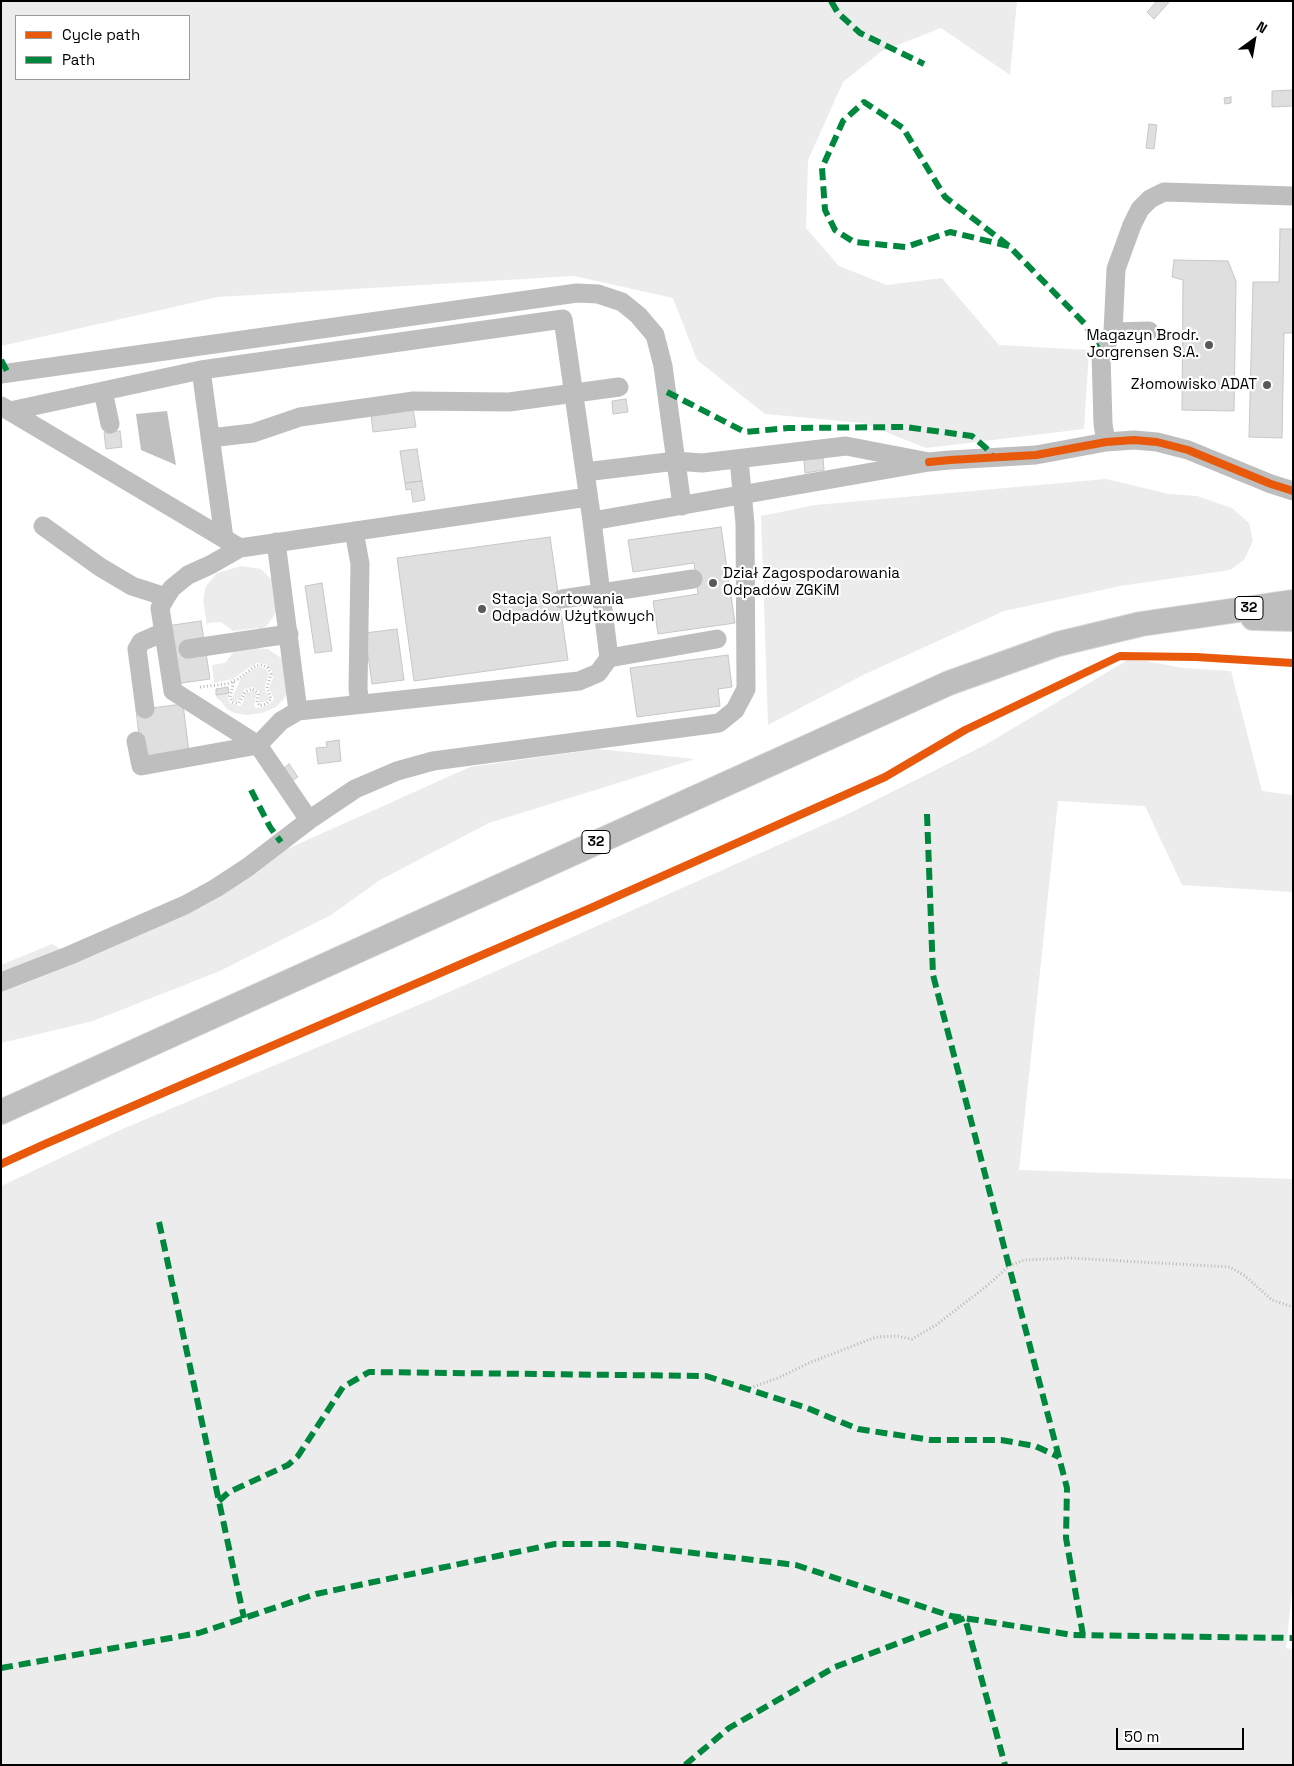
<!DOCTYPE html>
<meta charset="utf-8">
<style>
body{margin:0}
#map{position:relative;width:1294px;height:1766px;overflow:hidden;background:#fff;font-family:"Space Grotesk",sans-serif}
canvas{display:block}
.frame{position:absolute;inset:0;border:2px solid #000;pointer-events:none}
.legend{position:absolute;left:15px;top:15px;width:175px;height:65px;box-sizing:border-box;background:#fff;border:1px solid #999;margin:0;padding:6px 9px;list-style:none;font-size:15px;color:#000}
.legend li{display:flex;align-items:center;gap:10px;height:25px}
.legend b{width:25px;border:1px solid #999}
.north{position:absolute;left:1229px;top:15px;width:50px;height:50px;-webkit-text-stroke:4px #fff;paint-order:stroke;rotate:32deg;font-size:14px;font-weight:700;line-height:20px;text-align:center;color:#000}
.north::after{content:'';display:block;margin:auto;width:18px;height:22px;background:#000;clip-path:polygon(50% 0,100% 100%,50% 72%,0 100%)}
.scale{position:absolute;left:1116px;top:1728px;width:128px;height:22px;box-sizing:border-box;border:2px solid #000;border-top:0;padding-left:6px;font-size:15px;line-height:18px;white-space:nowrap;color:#000;-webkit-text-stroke:4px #fff;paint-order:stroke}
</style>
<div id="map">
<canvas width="1294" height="1766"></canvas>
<div class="frame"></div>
<ul class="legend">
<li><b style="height:6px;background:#e8590c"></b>Cycle path</li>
<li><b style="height:6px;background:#00873e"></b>Path</li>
</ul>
<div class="north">N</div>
<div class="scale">50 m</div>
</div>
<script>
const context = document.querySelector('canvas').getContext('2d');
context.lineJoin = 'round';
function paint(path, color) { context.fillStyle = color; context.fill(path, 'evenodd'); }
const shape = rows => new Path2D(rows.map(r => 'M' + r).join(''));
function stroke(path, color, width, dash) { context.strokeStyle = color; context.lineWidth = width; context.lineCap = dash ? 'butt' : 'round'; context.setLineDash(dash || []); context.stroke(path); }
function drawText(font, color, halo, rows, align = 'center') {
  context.font = font + ' "Space Grotesk",sans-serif'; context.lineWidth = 4.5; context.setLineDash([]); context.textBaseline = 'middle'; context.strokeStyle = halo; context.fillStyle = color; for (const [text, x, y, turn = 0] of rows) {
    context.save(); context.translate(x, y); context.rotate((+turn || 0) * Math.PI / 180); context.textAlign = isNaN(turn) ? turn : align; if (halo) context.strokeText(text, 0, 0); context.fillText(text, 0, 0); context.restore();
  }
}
paint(shape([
 [1,1,1017,1,1010,75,941,28,882,51,843,82,808,160,806,228,839,266,887,285,942,278,999,345,1089,350,1084,429,926,448,863,423,765,414,697,360,673,298,574,276,218,297,1,346],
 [189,16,189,79,16,79,16,16],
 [1106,479,1169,494,1197,496,1232,508,1249,523,1253,541,1244,560,1230,570,1120,586,1004,611,863,675,768,725,761,516,815,505],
 [241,566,261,569,273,581,277,607,275,614,267,626,259,630,258,628,233,631,221,622,208,623,207,626,203,600,206,586,217,573],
 [253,648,268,649,281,658,286,666,287,691,284,699,276,707,262,713,246,715,234,713,227,709,220,700,217,699,216,695,229,693,228,700,230,703,240,706,243,703,245,694,249,692,255,691,256,695,254,707,261,708,271,703,274,699,269,688,273,678,272,671,266,664,257,663,248,668,233,679,214,683,212,665,225,663,235,650],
 [1131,658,1183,668,1231,671,1262,791,1293,795,1293,892,1182,885,1145,806,1058,801,1019,1170,1293,1179,1293,1582,1286,1648,1293,1649,1293,1765,1,1765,1,1186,120,1130,440,996,848,814,985,745],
 [260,667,266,669,269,674,265,685,265,690,269,698,268,700,262,703,259,702,259,691,252,687,245,689,239,700,234,701,232,698,241,678,255,668],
 [598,749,695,759,489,823,380,880,331,915,220,971,93,1021,1,1043,1,965,52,944,80,961,285,850,470,767]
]), '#ececec');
paint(shape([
 [167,411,176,465,141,450,136,414]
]), '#bfbfbf');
const building = shape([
 [1157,1,1170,1,1154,19,1147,12,1157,1],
 [1293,90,1293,106,1272,107,1272,91,1293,90],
 [1231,97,1231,103,1225,104,1224,98,1231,97],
 [1149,124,1157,125,1154,149,1146,148,1149,124],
 [1280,229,1293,229,1293,333,1284,333,1282,438,1249,437,1253,282,1279,282,1280,229],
 [1174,260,1228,261,1236,281,1234,411,1182,410,1183,280,1172,277,1174,260],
 [626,399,628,412,613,414,612,401,626,399],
 [413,408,416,427,373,432,371,414,413,408],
 [120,431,122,447,106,449,104,433,120,431],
 [417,449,422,481,405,483,400,451,417,449],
 [823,458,824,470,805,473,804,460,823,458],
 [422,481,425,500,413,502,411,489,406,490,405,483,422,481],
 [721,527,735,623,658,634,653,601,698,594,694,563,633,572,628,540,721,527],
 [550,537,568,660,414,681,397,558,550,537],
 [322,583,332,651,315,653,305,586,322,583],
 [201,621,210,679,175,684,166,626,201,621],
 [397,629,404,680,372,684,365,633,397,629],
 [728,655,732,687,718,689,720,706,637,717,630,668,728,655],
 [228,687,229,693,216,695,216,689,228,687],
 [183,704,189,752,142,759,136,710,183,704],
 [339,740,341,761,318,764,316,748,327,747,326,742,339,740],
 [289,764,298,777,293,780,284,768,289,764]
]);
paint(building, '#dfdfdf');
stroke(building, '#c7c7c7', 1);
const major = shape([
 [1253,618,1293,619],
 [1,1112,949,683,1058,644,1141,624,1293,602]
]);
stroke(major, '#dbdbdb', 26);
stroke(shape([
 [200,687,227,684,238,679,255,666,262,665,268,668,271,674,267,688,271,699,266,704,260,706,257,702,258,693,252,689,245,692,239,703,235,703,232,702,230,697,234,681],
 [747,1389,778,1378,809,1363,876,1337,896,1336,912,1339,936,1325,988,1285,1009,1266,1024,1260,1070,1258,1230,1267,1245,1276,1272,1300,1293,1307]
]), '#b9b9b9', 3, [1, 2.5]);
stroke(shape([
 [1113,332,1116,269,1132,225,1140,209,1150,199,1164,192,1293,196],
 [201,370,563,319,592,521,609,658,598,673,579,681,298,711,281,721,258,745,173,691,160,608,166,597,172,588,188,575,210,565,240,548],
 [1,374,577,293,598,294,622,302,638,315,655,335,663,366,682,506],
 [103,391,110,424],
 [1,406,240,548,588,497],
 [10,411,201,370,224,538],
 [210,438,253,433,300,417,414,401,509,402,619,387],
 [1106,442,1103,424,1101,354,1113,332,1149,331],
 [929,462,950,460,1036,455,1106,442,1134,440,1157,442,1188,450,1271,484,1293,491],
 [585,472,676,461,702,463,846,446,929,462,592,521],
 [43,526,100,567,132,586,166,597],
 [354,531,360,564,358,689,360,704],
 [276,542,298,711],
 [562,599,693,579],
 [188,649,289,634],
 [609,658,717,639],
 [145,709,137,649,141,642,164,632],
 [136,741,141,766,258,745,309,820],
 [1,982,68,956,185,905,216,888,248,867,312,818,355,789,397,771,433,761,719,723,735,710,746,689,745,524,739,459]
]), '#bebebe', 19);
stroke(major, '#bebebe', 24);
stroke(shape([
 [831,1,838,13,860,33,924,64],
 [1009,246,950,232,906,247,854,242,835,230,825,210,822,168,843,121,864,102,903,128,945,197,1009,246,1085,324,1101,354],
 [1,360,8,373],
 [667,392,745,432,788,428,905,427,972,436,986,448,994,458],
 [251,790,270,827,281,842],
 [927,814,933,975,1067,1488,1066,1538,1083,1635],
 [159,1222,244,1618],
 [219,1501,229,1492,288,1465,298,1456,343,1387,369,1372,706,1376,807,1408,858,1429,931,1440,1001,1440,1035,1446,1059,1457],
 [1,1668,199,1633,316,1594,555,1544,618,1544,796,1565,951,1616,1073,1635,1293,1638],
 [685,1765,729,1728,835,1667,965,1618,1005,1765]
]), '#00873e', 6, [12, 6]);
stroke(shape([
 [929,462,950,460,1036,455,1106,442,1134,440,1157,442,1188,450,1271,484,1293,491],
 [1,1164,45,1144,593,907,885,777,965,730,1120,656,1196,657,1293,663]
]), '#e8590c', 8);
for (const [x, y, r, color] of [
 [1209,345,5,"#595959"],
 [1267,385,5,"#595959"],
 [713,583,5,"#595959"],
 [482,609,5,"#595959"]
]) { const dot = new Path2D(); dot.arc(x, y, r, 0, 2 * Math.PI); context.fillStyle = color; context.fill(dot); stroke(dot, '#fff', 2); }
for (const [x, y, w] of [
 [1249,608,28],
 [596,842,28]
]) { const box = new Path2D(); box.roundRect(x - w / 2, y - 11.5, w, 23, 4); context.fillStyle = '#fff'; context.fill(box); stroke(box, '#000', 1); }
drawText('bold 14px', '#000', null, [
 ["32",1249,608],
 ["32",596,842]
]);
drawText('15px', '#000', '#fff', [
 ["Magazyn Brodr.",1199,336],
 ["Jorgrensen S.A.",1199,353],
 ["Złomowisko ADAT",1257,385],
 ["Dział Zagospodarowania",723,574,"left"],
 ["Odpadów ZGKiM",723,591,"left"],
 ["Stacja Sortowania",492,600,"left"],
 ["Odpadów Użytkowych",492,617,"left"]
], 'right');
</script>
